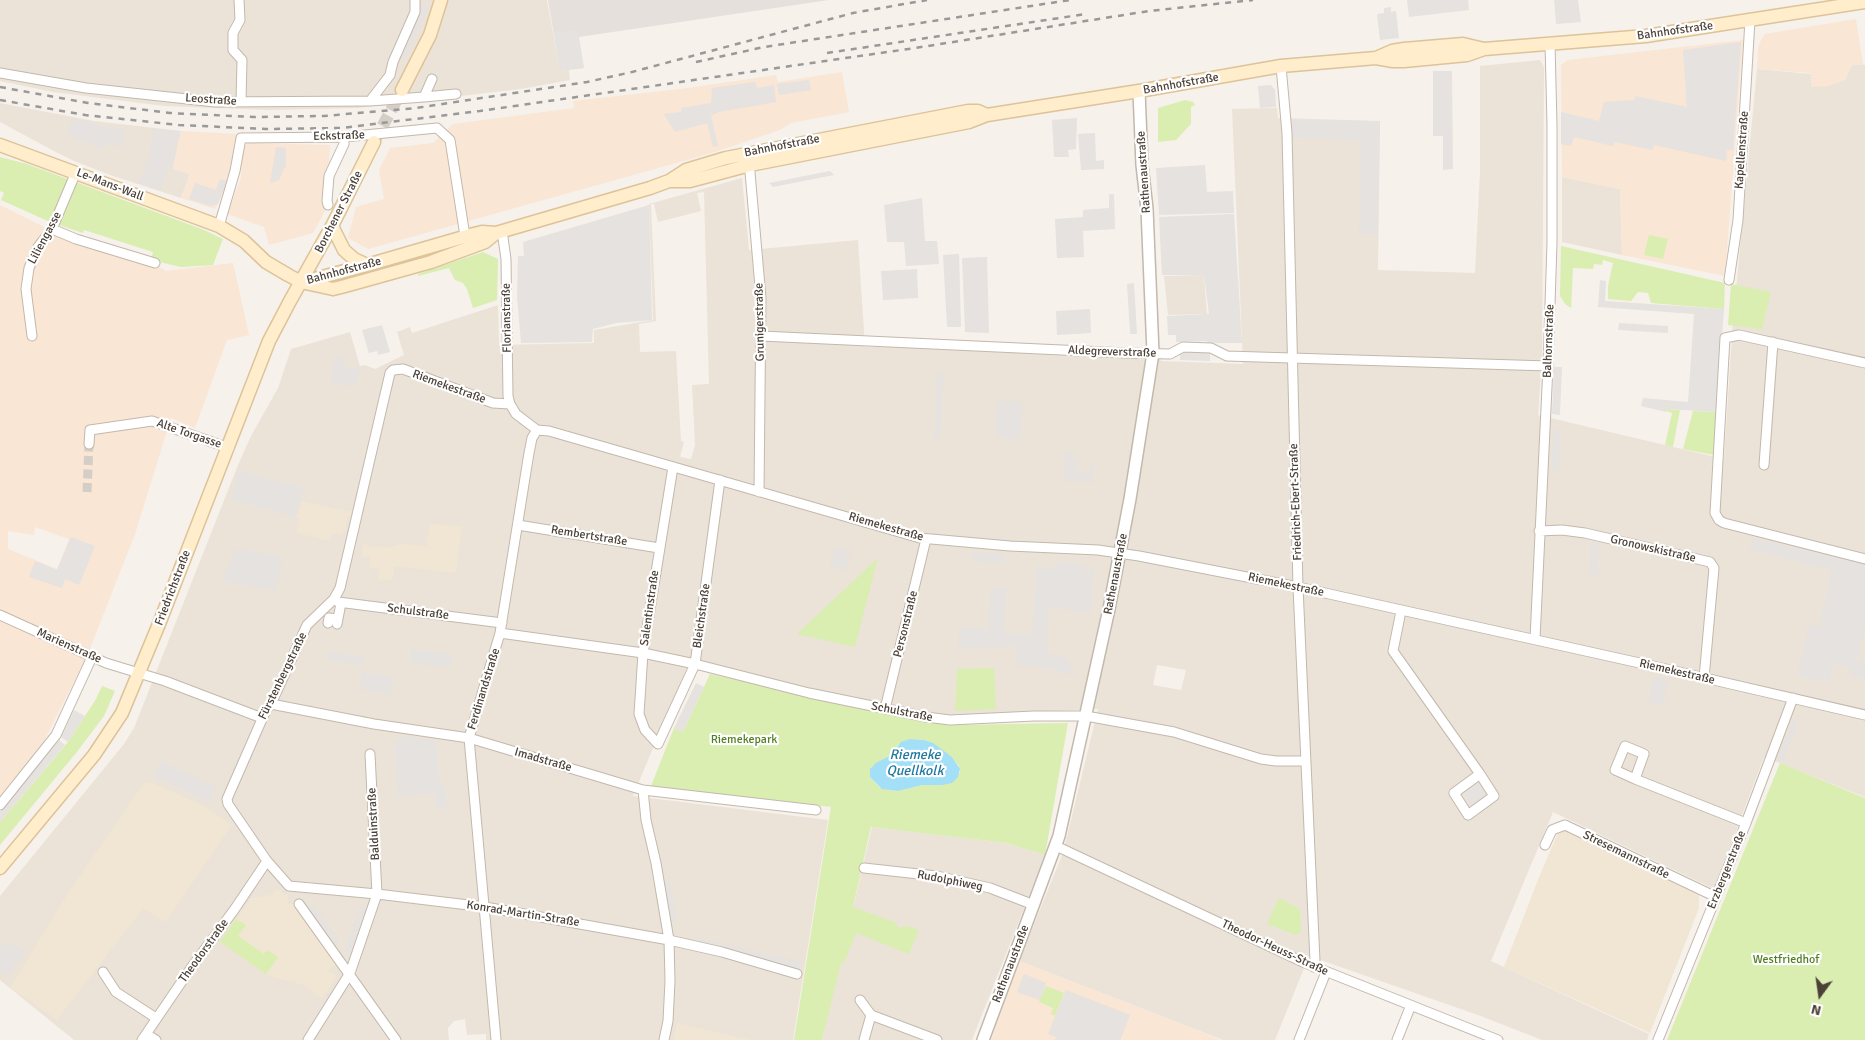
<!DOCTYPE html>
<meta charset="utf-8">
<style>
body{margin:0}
#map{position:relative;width:1865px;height:1040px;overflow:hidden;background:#f6f1eb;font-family:Signika,sans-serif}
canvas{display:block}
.north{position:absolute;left:1795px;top:970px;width:50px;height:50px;-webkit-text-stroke:4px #fff;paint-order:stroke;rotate:194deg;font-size:14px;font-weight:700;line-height:20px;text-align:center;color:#4c4137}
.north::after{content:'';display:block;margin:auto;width:18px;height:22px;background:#4c4137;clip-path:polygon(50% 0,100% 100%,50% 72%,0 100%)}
</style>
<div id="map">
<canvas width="1865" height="1040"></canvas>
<div class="north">N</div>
</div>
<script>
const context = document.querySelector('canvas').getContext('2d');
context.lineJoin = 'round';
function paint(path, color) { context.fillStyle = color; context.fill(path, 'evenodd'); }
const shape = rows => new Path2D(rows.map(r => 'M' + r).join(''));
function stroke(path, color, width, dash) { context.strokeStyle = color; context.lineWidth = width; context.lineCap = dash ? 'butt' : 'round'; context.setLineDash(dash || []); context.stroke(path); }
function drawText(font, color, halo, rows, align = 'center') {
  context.font = font + ' Signika,sans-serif'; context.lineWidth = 4.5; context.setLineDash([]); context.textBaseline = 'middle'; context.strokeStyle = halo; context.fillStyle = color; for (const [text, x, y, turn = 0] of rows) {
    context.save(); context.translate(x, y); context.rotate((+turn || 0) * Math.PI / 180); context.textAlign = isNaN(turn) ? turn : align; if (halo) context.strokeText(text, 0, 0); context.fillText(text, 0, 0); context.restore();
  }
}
paint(shape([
 [0,0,547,0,560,71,569,70,570,80,521,89,358,108,269,110,164,106,53,92,0,81],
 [1540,60,1544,67,1542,357,1538,415,1724,459,1733,321,1757,69,1811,74,1845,80,1852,65,1865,65,1865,797,1764,757,1714,889,1553,812,1491,961,1649,1034,1647,1040,1542,1040,1478,1015,1309,956,1275,1040,1223,1040,1019,961,1063,853,1098,709,952,715,925,713,889,708,690,660,633,796,828,820,793,1040,486,1040,486,1034,467,1035,465,1019,454,1021,448,1028,449,1040,74,1040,0,980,0,896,124,744,134,728,238,465,251,436,278,388,291,349,350,332,360,366,365,365,375,369,404,355,397,332,410,327,412,333,498,305,499,345,594,343,594,330,653,320,649,204,742,178,749,250,858,240,865,347,1160,349,1161,361,1243,364,1232,109,1277,108,1278,118,1380,121,1378,270,1475,273,1480,171,1480,66],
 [704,192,709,384,692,385,695,445,691,459,680,457,684,442,681,441,676,351,640,352,639,324,656,321,651,204,654,204,658,222,701,211,697,193],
 [1157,665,1186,670,1181,690,1153,685],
 [0,103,94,121,181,131,173,169,190,174,181,198,110,175,74,161,54,151,0,122],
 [1562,177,1620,189,1622,255,1562,242],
 [1204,275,1207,314,1168,315,1164,276],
 [872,827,1006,843,1045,855,972,1040,822,1040]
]), '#ebe3d8');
paint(shape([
 [1856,19,1863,65,1852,65,1845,80,1829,86,1811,87,1811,73,1757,69,1758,48,1761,40,1765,34],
 [1743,40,1725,276,1622,255,1620,189,1562,177,1561,65,1568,60],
 [842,72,849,112,791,123,780,130,712,153,368,249,348,238,356,207,384,199,379,170,390,148,433,143,453,124,574,108,573,101,688,88,776,75,778,82],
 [181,131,237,134,233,168,224,192,215,209,181,198,190,174,173,169],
 [248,143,330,145,326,209,313,233,269,245,264,227,227,214,241,178,243,148],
 [0,205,56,233,155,264,166,271,233,263,249,335,227,340,195,428,171,418,135,534,87,656,43,743,0,798],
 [35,527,69,539,57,569,8,549,8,531,34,535],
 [1019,961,1189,1027,1221,1040,991,1040]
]), '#f9e6d5');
paint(shape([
 [548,0,829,0,579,37,584,68,560,71]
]), '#e6e0dc');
paint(shape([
 [301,501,352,512,351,516,348,516,346,530,344,530,342,535,332,533,330,541,297,533,300,519,296,517],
 [430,523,462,527,456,573,395,566,392,580,378,579,379,569,369,567,370,558,361,556,363,544,380,548,382,546,388,548,400,544,426,546],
 [151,782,204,806,232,825,166,922,143,909,57,1020,10,988,69,891,144,783],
 [1565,830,1699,894,1699,908,1650,1033,1504,967,1540,875,1557,835],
 [275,890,281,890,285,895,288,895,288,904,294,904,337,964,328,971,337,976,322,999,304,985,269,976,220,943,251,898,271,895],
 [677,1023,751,1040,673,1040]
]), '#f1e5d3');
paint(shape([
 [1185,100,1193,102,1195,105,1191,107,1191,124,1176,140,1158,142,1158,108],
 [0,157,27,164,204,230,223,239,213,265,181,267,151,260,153,252,84,230,83,233,50,222,1,200,4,193,0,191],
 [1649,235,1668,239,1663,259,1644,255],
 [1561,246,1725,283,1724,309,1651,303,1648,293,1638,292,1631,301,1608,299,1608,286,1613,263,1603,260,1602,265,1594,264,1593,269,1573,268,1571,308,1565,304,1560,296],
 [483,252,498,259,497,300,473,308,467,289,463,283,455,280,449,268,418,276,418,274],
 [1731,284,1771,292,1762,329,1728,325],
 [1666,409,1680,410,1673,447,1665,445,1672,413,1666,411],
 [1693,411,1717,412,1714,455,1683,449],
 [878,558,855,647,797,634],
 [994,668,996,709,955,711,957,669],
 [710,674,926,722,953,725,1068,723,1045,855,1006,843,871,827,853,907,897,923,898,928,907,926,919,930,909,954,856,933,844,963,841,963,822,1040,794,1040,831,807,651,786,674,728,683,732],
 [910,739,924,740,952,757,959,766,960,773,942,785,922,785,898,791,890,790,879,787,870,777,880,761,891,755,898,745],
 [102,686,115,691,104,716,76,753,0,845,0,822,68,742,96,699],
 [1780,763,1865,798,1865,1040,1667,1040],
 [1279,898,1300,909,1301,931,1296,935,1267,924],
 [236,919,246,925,238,936,264,954,267,950,278,957,266,974,220,942],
 [1046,986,1064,993,1055,1016,1051,1014,1053,1008,1039,1002]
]), '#d9eeb0');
paint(shape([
 [1407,0,1468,0,1469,10,1409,17],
 [1554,0,1578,0,1581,22,1556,24],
 [421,4,429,7,405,60,399,57,415,25],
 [1391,7,1391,12,1396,11,1399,38,1380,40,1377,14,1384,13,1384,8],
 [577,30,583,67,561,70,554,33],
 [1741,42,1733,150,1727,150,1726,161,1654,145,1652,150,1615,142,1613,146,1574,137,1571,146,1561,144,1561,112,1599,121,1604,102,1634,100,1635,96,1687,107,1683,50],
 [1433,71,1452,71,1453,169,1443,170,1443,136,1433,136],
 [809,80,811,90,779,95,777,84],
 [755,82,757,88,774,85,776,102,719,112,711,116,718,146,713,147,707,123,675,132,664,114,681,112,681,108,711,103,712,88],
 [1271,85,1275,90,1276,107,1260,108,1258,86],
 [1077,118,1076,149,1068,150,1069,157,1054,157,1052,120],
 [73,119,94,122,93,125,124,130,122,147,105,142,103,150,87,143,88,139,86,143,66,134],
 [1292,120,1380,121,1378,234,1359,234,1360,140,1291,138],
 [153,129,180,131,172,167,168,166,161,190,139,183,150,154],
 [1095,133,1096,161,1104,160,1104,169,1081,170,1078,134],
 [276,147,286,148,286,168,284,168,279,180,270,183],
 [1205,165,1207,192,1233,191,1234,213,1159,215,1156,168],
 [830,171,834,175,773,187,769,183],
 [220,179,227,181,218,204,210,206,189,199,195,183,216,190],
 [1109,194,1114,194,1115,229,1083,231,1084,257,1057,258,1055,219,1083,217,1083,210,1109,208],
 [922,198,925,241,937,241,939,264,906,266,904,242,887,242,884,205],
 [649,205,652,320,616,323,593,329,592,342,521,343,517,297,518,256,524,256,523,242],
 [1234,214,1242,343,1208,343,1207,341,1176,342,1176,335,1168,335,1167,316,1209,314,1204,275,1162,275,1159,217],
 [959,254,961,327,947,327,943,255],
 [987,257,989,333,965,332,962,258],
 [917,269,918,298,883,300,881,271],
 [1600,280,1606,281,1605,301,1724,309,1716,412,1666,409,1666,412,1641,406,1643,398,1688,402,1694,314,1598,307],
 [1134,283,1137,334,1130,334,1127,284],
 [1090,309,1091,333,1057,335,1056,311],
 [1619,323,1668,326,1668,333,1618,330],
 [382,325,390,352,378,355,377,351,369,353,370,357,362,330],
 [1180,350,1210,351,1210,361,1180,360],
 [341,354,345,371,361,366,355,387,330,382,335,356],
 [1554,367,1562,367,1560,415,1552,414],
 [943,371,941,437,935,439,936,373],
 [997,401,1023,402,1021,439,996,438],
 [1553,430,1561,430,1560,471,1552,471],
 [1063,450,1074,452,1072,460,1078,461,1077,470,1090,472,1091,464,1095,465,1092,484,1085,481,1065,482],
 [239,471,304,488,296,517,231,500],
 [71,537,95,546,79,585,65,579,62,588,29,577,35,561,57,570],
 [1752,538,1865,564,1865,626,1857,660,1865,662,1865,679,1850,676,1852,668,1833,664,1829,682,1797,676,1809,625,1819,627,1832,570,1749,549],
 [1591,542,1599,543,1598,575,1589,575],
 [836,547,852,552,844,572,830,567],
 [237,548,283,557,276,591,222,581],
 [973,552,1005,554,1004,564,972,561],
 [1055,561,1085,564,1085,571,1094,569,1090,614,1049,606,1046,653,1068,658,1074,675,1032,666,1017,667,1016,646,958,649,960,626,988,629,991,587,1007,589,1004,633,1032,635,1037,566,1054,568],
 [411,649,452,654,450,668,409,663],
 [327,651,365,658,363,666,326,659],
 [362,672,392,677,390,695,359,689],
 [1653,677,1668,681,1663,706,1648,702],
 [696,683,704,687,683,732,674,728],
 [74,710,85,716,68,742,61,737],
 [1793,720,1799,722,1783,762,1777,760],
 [407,736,436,741,439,783,444,783,447,809,436,807,435,793,398,796,395,741],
 [59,740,65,745,0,822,0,812],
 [161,761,216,787,209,802,154,776],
 [1478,782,1487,796,1472,806,1463,792],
 [669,880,677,921,670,922,662,882],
 [314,904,339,941,334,945,308,907],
 [360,906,367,908,352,953,345,950],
 [698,938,802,962,800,969,696,944],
 [11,942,25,953,7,976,0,971,0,951,4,943,8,945],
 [1024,974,1046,983,1040,1000,1017,992],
 [1066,990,1130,1015,1120,1040,1055,1040,1056,1037,1048,1034]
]), '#e5e2df');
paint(shape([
 [910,739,924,740,933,743,952,757,960,769,958,777,952,783,942,785,922,785,898,791,882,789,870,777,870,769,876,763,891,755,901,742]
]), '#a3dff7');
stroke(shape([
 [87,492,89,444]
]), '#d4cec7', 9, [9, 4.5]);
stroke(shape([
 [374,142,402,90]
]), '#d4cec7', 12, [12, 6]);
const minor = shape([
 [239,0,240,20,233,33,233,50,242,60,241,102],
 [1281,66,1287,133,1298,587,1315,961,1314,967],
 [0,73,86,88,215,102,370,101,424,97,432,79],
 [424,97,456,94],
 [370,101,390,75,393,62,415,12,415,0],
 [749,161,761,298,759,492],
 [328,205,327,201,329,176,344,144,344,137],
 [219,226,235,171,241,138,344,137,437,128,450,140,465,236],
 [52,229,76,239,155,263],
 [502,231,506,259,508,396,510,404,516,414,537,430,549,431,920,538,1010,546,1098,550,1139,556,1298,587,1653,666,1865,715],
 [1729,280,1738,220,1750,20],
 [32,336,26,289,29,268,38,247,52,229,76,172],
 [761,336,1126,353,1170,354,1183,347,1211,348,1227,356,1548,366],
 [1865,363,1739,335,1725,338,1715,513,1719,520,1724,523,1865,559],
 [510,404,493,403,403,369,393,370,390,373,340,588,334,599,307,625,271,704,266,710,227,799,228,804,267,861,289,886,377,894,485,907,669,940,722,952,797,974],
 [89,444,90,430,152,421,229,448],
 [1764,465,1773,342],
 [673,467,643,653,639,714,645,730,658,744,695,664,720,480],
 [518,525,659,548],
 [1539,531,1562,530,1585,533,1710,562,1714,568,1704,678],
 [334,599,338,602,502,623],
 [1401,611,1393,651,1480,774,1494,796,1468,815,1454,793,1480,774],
 [0,615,106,663,165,681,262,718],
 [328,623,329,618,338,619],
 [337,624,341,603],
 [500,633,643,653,695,664,809,693,926,717,950,720,1034,716,1086,716,1174,732,1261,759,1276,761,1306,761],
 [1535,639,1548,366,1552,243,1552,125,1550,43],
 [271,704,374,724,469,738,643,790,816,810],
 [885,709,926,539],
 [1635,779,1644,754,1625,746,1615,770,1635,779,1746,823],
 [643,790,646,820,656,863,669,940,670,981,668,1021,664,1040],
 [0,805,56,735,92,657],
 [1545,845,1552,830,1565,825,1716,897],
 [1056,846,1305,963,1498,1040],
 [864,868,937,876,990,888,1034,905],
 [299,904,396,1040],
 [103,972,116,992,156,1018],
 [860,1000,871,1015,937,1040],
 [146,1034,156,1040],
 [142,1040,191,968,234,910,267,861],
 [308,1040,350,973,377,894,370,754],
 [496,1040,469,738,500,633,529,453,532,438,537,430],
 [864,1040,871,1015],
 [1299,1040,1326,972],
 [1397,1040,1411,1005],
 [1658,1040,1746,823,1793,698]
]);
const tertiary = shape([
 [983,1040,1059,836,1109,609,1130,499,1153,353,1147,209,1142,165,1139,91]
]);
const secondary = shape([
 [1376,58,1392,51,1404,49,1463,44,1484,49],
 [402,90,430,35,441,0],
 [0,145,219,226,244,241,266,262,288,275,301,282,333,289,345,286,431,262,485,242,496,233,650,188,669,181,686,170,726,158,968,111,978,111,987,115],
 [669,181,690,181,750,165,969,122,987,115,1139,91,1281,66,1376,58,1393,61,1404,61,1467,55,1484,49,1646,36,1865,2],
 [332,226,344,250,354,259,367,265],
 [303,282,367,265,474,234,482,232,496,233],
 [0,868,94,755,122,713,159,624,269,341,290,301,332,226,374,142]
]);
stroke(minor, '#c3b8ac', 11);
stroke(tertiary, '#c3b8ac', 14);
stroke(secondary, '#ddc399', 15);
stroke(minor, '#fff', 9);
stroke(tertiary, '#fff', 11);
stroke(secondary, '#ffedcc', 12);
stroke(shape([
 [827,53,1086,14],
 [696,62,764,47,1070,0],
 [0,87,88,103,170,113,254,117,324,116,416,108,587,82,632,72,853,13,927,0],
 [0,100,85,115,179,125,266,129,341,128,480,111,915,48,1149,11,1253,0]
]), '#999', 2.5, [6, 6]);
drawText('12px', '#4c4137', '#fff', [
 ["Bahnhofstraße",1675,31,-8],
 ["Bahnhofstraße",1181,84,-10],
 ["Leostraße",211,100,4],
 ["Eckstraße",339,136,-2],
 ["Bahnhofstraße",782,146,-11],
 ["Kapellenstraße",1742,150,-86],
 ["Rathenaustraße",1144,172,-94],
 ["Le-Mans-Wall",110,185,21],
 ["Borchener Straße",339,212,-63],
 ["Liliengasse",45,238,-62],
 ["Bahnhofstraße",344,271,-15],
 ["Florianstraße",507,318,-91],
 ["Grunigerstraße",760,322,-91],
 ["Balhornstraße",1549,341,-88],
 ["Aldegreverstraße",1112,352,2],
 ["Riemekestraße",449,387,20],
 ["Alte Torgasse",189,434,19],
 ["Friedrich-Ebert-Straße",1296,502,-92],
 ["Riemekestraße",886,527,16],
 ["Rembertstraße",589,536,9],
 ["Gronowskistraße",1653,549,13],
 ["Rathenaustraße",1116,574,-79],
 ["Riemekestraße",1286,585,12],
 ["Friedrichstraße",173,588,-69],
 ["Salentinstraße",650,608,-82],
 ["Schulstraße",418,612,7],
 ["Bleichstraße",702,616,-82],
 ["Personstraße",906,624,-76],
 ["Marienstraße",69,646,24],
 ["Riemekestraße",1677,672,13],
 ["Fürstenbergstraße",283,676,-64],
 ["Ferdinandstraße",484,689,-73],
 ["Schulstraße",902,712,11],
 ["Imadstraße",543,760,16],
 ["Balduinstraße",374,824,-93],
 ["Stresemannstraße",1626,855,26],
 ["Erzbergerstraße",1727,870,-68],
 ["Rudolphiweg",950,881,11],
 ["Konrad-Martin-Straße",523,914,9],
 ["Theodor-Heuss-Straße",1275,948,25],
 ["Theodorstraße",204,951,-54],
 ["Rathenaustraße",1011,964,-69]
]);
drawText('12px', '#517e23', '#fff', [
 ["Riemekepark",744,740],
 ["Westfriedhof",1786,960]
]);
drawText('italic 14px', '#21799f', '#fff', [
 ["Riemeke",915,755],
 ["Quellkolk",915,771]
]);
</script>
